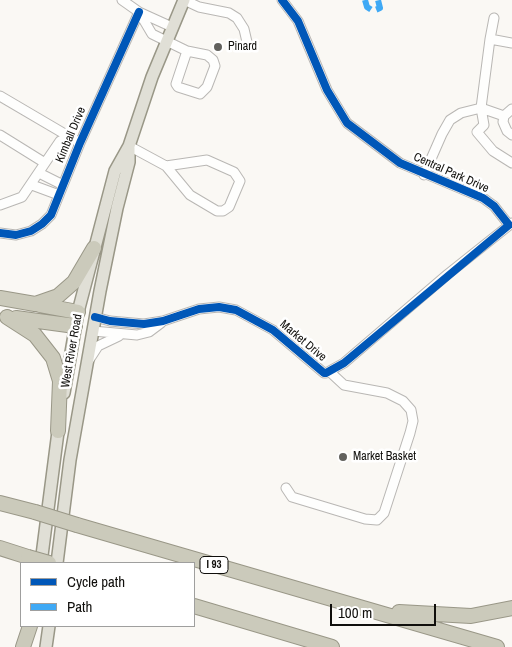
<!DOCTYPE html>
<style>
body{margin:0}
#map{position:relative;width:512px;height:647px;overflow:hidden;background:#faf8f4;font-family:"Archivo Narrow",sans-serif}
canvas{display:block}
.legend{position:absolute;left:20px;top:562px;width:175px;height:65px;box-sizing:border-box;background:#fff;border:1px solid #9f9f9e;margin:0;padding:6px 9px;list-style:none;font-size:15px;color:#100f0c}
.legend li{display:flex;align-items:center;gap:10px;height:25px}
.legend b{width:25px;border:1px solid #9f9f9e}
.scale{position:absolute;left:330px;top:604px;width:106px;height:22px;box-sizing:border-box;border:2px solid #100f0c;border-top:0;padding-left:6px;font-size:15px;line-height:18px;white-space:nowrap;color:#100f0c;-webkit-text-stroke:4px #fff;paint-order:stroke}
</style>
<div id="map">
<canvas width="512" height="647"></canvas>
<ul class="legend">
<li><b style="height:6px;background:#0057b8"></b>Cycle path</li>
<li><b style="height:6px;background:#3fa9f5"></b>Path</li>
</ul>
<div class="scale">100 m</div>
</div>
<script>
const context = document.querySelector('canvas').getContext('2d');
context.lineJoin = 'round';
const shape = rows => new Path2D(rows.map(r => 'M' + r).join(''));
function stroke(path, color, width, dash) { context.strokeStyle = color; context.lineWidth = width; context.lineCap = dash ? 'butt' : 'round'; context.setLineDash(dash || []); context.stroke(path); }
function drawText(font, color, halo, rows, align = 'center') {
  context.font = font + ' "Archivo Narrow",sans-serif'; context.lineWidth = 5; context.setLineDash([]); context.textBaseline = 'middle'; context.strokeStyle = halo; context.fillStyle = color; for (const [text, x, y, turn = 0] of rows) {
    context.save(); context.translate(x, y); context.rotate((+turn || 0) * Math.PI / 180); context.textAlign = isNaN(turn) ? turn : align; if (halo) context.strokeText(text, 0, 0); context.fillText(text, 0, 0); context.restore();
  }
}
const minor = shape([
 [122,0,139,12,172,27],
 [184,0,199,7,229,13,237,18,244,29,247,42],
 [282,0,298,21,327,90,347,123,400,163,483,198,494,206,509,225],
 [139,12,152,34,187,51,207,55,213,60,215,66,207,87,200,94,178,87,176,84,187,51],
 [490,39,494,18],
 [0,96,80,143],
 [481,108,484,125,477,132,493,151,512,163],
 [481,108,504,116],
 [512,109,504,116,503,122,507,131,512,135],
 [0,135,45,163,22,197,0,205],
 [129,146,166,166,207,160,234,172,240,181,229,207,223,211,217,211,190,195,166,166],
 [45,163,60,141,70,138],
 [39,173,63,185],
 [424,175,442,134,450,120,461,113,481,108,490,39,512,43],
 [32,185,59,195],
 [0,233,16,235,31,231,42,224,51,215,80,143,139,12],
 [95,317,110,321,144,324,163,321,199,309,219,307,236,310,273,330,324,373,326,373,344,363,448,274,512,223],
 [93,331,137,335,149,332,161,323],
 [89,360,98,346,119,336],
 [286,488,292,497,365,519,377,520,384,513,410,433,413,421,411,410,403,401,387,393,344,385,330,372]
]);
const major = shape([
 [64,393,78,312,115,171,129,146,152,77,184,0],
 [41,563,59,424],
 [57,563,70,460,100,291,117,208,129,162,129,148],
 [46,647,49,626]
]);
const highway = shape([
 [0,298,35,304,58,296,74,282,94,248],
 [40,305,78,312],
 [7,317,35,335,53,358,60,381,58,431],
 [16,318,75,326],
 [0,503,35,512],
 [77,525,497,647],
 [0,548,28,557],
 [194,606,332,647],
 [399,612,471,616,512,608],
 [23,647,30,626]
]);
stroke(minor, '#b9b7b4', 11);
stroke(major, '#999787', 14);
stroke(highway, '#999787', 16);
stroke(minor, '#fefefd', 9);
stroke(major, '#e0dfd6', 11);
stroke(highway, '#cbcabb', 14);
const highwayBridge = shape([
 [35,512,77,525],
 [28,557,49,563]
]);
stroke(highwayBridge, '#999787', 16, []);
stroke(highwayBridge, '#cbcabb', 14);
stroke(shape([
 [365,0,367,7,373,11,380,8,378,0]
]), '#3fa9f5', 6, [12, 6]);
stroke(shape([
 [0,233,16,235,31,231,42,224,51,215,80,143,139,12],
 [95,317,110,321,144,324,163,321,199,309,219,307,236,310,273,330,324,373,326,373,344,363,509,225,494,206,483,198,400,163,347,123,327,90,298,21,282,0]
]), '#0057b8', 8);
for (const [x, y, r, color] of [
 [218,47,5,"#62615d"],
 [343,457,5,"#62615d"]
]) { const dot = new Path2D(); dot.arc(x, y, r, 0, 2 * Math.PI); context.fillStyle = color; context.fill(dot); stroke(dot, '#fff', 2); }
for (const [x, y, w] of [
 [214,565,28]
]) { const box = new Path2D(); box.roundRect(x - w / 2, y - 8.5, w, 17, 4); context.fillStyle = '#fff'; context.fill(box); stroke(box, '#100f0c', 1); }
drawText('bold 11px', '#100f0c', null, [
 ["I 93",214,565]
]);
drawText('12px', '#100f0c', '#fff', [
 ["Pinard",228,47],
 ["Market Basket",353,457]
], 'left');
drawText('12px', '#100f0c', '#fff', [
 ["Kimball Drive",71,135,-67],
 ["Central Park Drive",451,173,24],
 ["Market Drive",303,341,40],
 ["West River Road",72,351,-80]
]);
</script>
